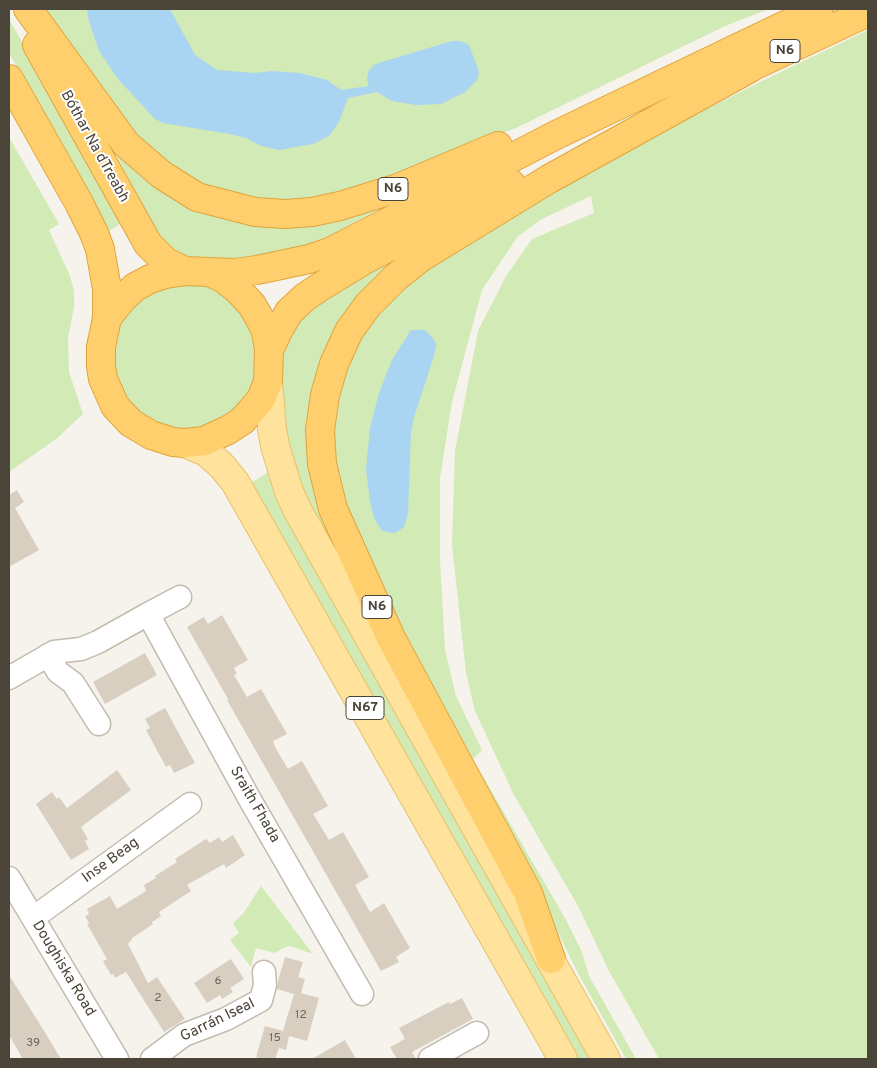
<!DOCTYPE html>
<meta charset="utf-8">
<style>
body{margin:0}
#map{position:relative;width:877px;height:1068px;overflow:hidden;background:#f6f3ec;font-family:Overpass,sans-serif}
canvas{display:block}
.frame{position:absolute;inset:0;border:10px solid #4b4439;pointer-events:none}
</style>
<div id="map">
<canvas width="877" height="1068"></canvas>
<div class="frame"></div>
</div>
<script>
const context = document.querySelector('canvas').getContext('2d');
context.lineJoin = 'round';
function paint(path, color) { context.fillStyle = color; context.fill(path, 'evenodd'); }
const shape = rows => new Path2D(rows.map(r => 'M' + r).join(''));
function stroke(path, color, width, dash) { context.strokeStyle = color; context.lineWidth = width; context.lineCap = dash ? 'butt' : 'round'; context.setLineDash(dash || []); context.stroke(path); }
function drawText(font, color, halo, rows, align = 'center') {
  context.font = font + ' Overpass,sans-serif'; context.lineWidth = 4; context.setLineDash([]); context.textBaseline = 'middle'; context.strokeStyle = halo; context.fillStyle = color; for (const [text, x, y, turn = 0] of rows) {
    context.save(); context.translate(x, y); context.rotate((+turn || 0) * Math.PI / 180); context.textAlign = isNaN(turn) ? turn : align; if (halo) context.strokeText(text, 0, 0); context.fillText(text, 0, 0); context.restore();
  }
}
paint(shape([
 [43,9,769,9,725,26,518,127,389,177,303,205,213,194,137,143],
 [9,19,125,221,106,233,92,203,9,53],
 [868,30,868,1057,864,1059,659,1059,609,971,579,908,514,795,475,711,466,673,452,545,455,451,478,331,506,276,532,239,594,213,591,196,542,219,518,236,482,290,452,402,440,478,440,560,445,650,456,696,482,750,473,759,566,920,582,952,589,976,636,1059,626,1059,580,977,543,902,352,536,328,455,335,387,365,322,413,279,457,248,618,154,758,83],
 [99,120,222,213,427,183,342,229,342,234,304,248,264,257,203,262,173,253,158,237],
 [9,137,59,224,49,230,70,276,74,291,74,306,68,339,69,372,83,414,56,439,9,472],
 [431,246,328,363,342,560,313,508,305,509,280,411,282,355,290,333,300,315,352,280],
 '113 356a73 73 0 1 1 146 0a73 73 0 1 1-146 0Z',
 [270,471,594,1059,572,1059,249,484],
 [261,886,313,954,290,946,285,947,275,953,256,948,251,967,230,940,239,933,233,923,243,914]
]), '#d2eab5');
paint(shape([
 [87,9,170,9,195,55,217,70,254,73,273,71,300,73,327,80,341,90,369,86,367,80,368,72,374,65,382,62,452,41,461,41,469,45,479,72,477,80,465,92,441,104,416,105,392,101,377,92,348,98,339,122,329,136,313,144,279,150,261,146,246,138,230,134,163,123,155,119,118,79,99,51,88,18],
 [411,330,425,330,433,338,436,345,434,356,414,417,411,432,408,514,404,527,395,533,382,531,374,518,370,502,366,469,370,428,379,393,392,360]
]), '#a9d4f2');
paint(shape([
 [17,490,24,502,15,508,39,550,9,567,9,495],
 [222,615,248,660,234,668,237,674,234,675,247,697,261,689,287,734,273,741,275,747,288,769,302,761,328,806,313,814,329,840,343,832,369,877,355,885,361,896,370,912,384,903,410,948,396,957,399,962,381,971,227,700,228,699,187,627,204,617,208,624],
 [145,653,157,675,105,704,93,682],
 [165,708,195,763,174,773,170,765,166,767,146,730,150,728,145,719],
 [117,770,131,790,81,827,88,839,85,841,89,849,71,860,36,804,52,792,57,799,59,797,67,808],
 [233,835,245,855,226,868,224,864,187,885,191,891,159,912,161,916,152,922,153,924,132,938,132,939,128,944,148,983,157,977,185,1019,164,1032,126,972,115,978,113,974,111,975,103,961,107,959,87,924,89,923,85,916,89,914,87,909,110,896,117,909,146,891,144,885,156,878,155,876,177,862,175,859,206,839,210,843,219,837,222,842],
 [285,957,303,962,298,977,305,979,301,993,319,998,307,1041,289,1036,286,1050,279,1048,275,1059,263,1059,256,1057,265,1026,283,1031,294,994,277,989,278,981],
 [231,959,244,979,230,988,233,992,222,999,220,995,207,1003,194,983],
 [9,975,41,1026,61,1059,23,1059,9,1035],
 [462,998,473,1019,412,1052,416,1059,397,1059,390,1047,405,1039,399,1028,449,1002,450,1004],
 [345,1040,356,1059,312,1059]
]), '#d8cfc1');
const minor = shape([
 [148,614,180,597],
 [48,655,58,672,73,683,99,724],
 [9,678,54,652,81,649,98,642,148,614,249,798,362,994],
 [9,878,117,1059],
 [33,918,190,804],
 [152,1059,184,1035,226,1019,261,1000,265,985,264,972],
 [430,1059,477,1033]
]);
const major = shape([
 [268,382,272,429,275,446,289,492,298,511,606,1059],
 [185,443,206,452,222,466,235,482,563,1059]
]);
const highway = shape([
 [28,9,126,144,162,175,197,197,255,212,285,214,312,212,340,206,398,188,498,146],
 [37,45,148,244,166,262,185,271],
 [734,75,868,12],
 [9,79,79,203,94,233,100,249,107,289,107,318],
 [211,273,223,278,238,290,252,305,260,319,266,331,269,350,268,382,261,399,251,411,242,421,228,430,204,441,185,443,173,442,151,435,131,423,115,406,103,379,101,366,101,347,107,318,122,299,135,287,150,279,166,274,185,271,234,273,257,270,309,259,330,252,556,135,819,9],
 [269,350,278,331,289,312,305,297,320,287,366,259,511,184],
 [551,959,528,893,391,638,333,509,322,464,320,430,325,395,334,364,349,331,368,305,395,278,420,258,549,179,750,68]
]);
stroke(minor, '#c2bbae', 25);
stroke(major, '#e6c16a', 30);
stroke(highway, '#e0a43c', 30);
stroke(minor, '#fff', 22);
stroke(major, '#ffe39c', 28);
stroke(highway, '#ffcf6e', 28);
drawText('12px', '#6e675b', null, [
 ["6",218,982],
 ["2",158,999],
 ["12",301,1016],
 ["15",275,1039],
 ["39",33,1044]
]);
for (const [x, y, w] of [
 [785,51,30],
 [393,189,30],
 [377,607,30],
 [365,708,38]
]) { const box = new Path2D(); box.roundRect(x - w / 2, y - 11.5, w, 23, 4); context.fillStyle = '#fff'; context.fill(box); stroke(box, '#4b4439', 1); }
drawText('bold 14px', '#4b4439', null, [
 ["N6",785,51],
 ["N6",393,189],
 ["N6",377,607],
 ["N67",365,708]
]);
drawText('15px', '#4b4439', '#fff', [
 ["Bóthar Na dTreabh",94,147,61],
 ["Sraith Fhada",254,805,60],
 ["Inse Beag",111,861,-36],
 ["Doughiska Road",63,969,59],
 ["Garrán Iseal",218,1021,-26]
]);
</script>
